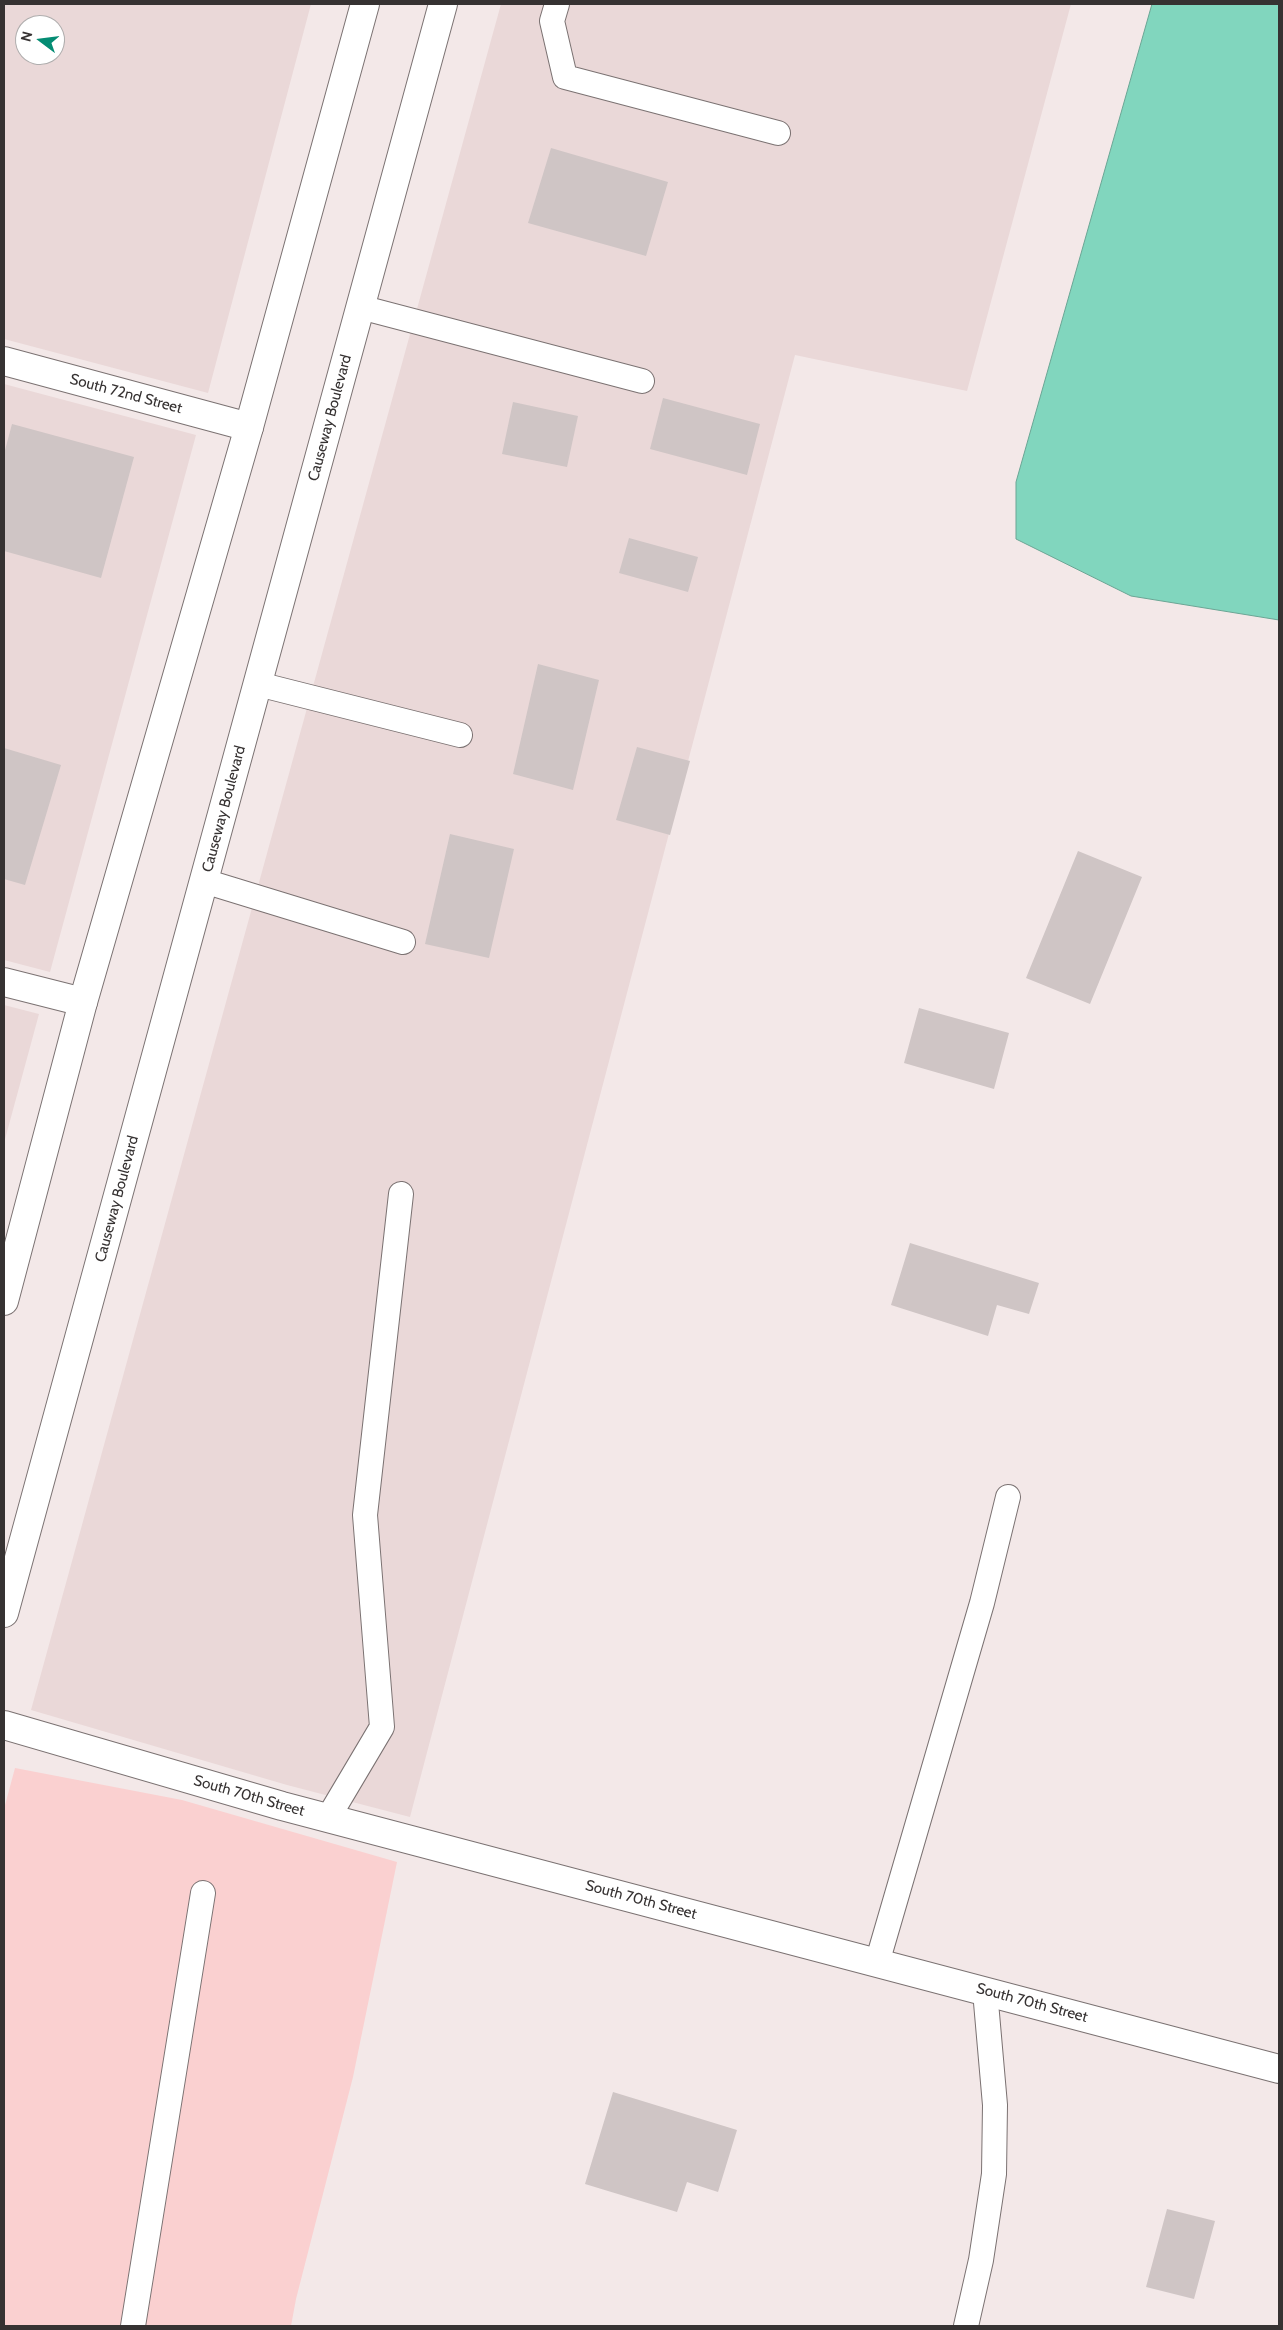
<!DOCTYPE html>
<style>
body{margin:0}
#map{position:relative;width:1283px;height:2330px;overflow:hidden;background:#f3e8e8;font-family:Cabin,sans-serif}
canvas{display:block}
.frame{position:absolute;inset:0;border:5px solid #363232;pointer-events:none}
.north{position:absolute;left:15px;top:15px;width:50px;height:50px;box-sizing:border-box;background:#fff;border:1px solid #afadad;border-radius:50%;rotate:285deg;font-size:14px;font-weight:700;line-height:20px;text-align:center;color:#363232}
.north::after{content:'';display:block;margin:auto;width:18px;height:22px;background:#048c73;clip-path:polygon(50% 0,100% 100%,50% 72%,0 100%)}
</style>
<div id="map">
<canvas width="1283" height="2330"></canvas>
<div class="frame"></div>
<div class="north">N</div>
</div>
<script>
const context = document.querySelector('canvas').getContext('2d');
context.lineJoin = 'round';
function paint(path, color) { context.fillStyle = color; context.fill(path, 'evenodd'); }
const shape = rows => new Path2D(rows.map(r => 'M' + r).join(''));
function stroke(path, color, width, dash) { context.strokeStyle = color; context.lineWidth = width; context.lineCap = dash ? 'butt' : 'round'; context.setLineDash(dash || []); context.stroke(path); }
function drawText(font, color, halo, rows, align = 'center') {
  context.font = font + ' Cabin,sans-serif'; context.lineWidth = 4.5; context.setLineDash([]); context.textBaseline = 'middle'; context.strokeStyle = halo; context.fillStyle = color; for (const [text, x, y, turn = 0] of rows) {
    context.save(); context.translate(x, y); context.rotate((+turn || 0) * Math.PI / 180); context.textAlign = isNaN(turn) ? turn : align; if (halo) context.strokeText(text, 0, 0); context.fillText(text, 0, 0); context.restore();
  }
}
paint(shape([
 [4,4,311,4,208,393,4,339],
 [25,25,55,25,55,55,25,55],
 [501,4,1071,4,967,391,795,355,410,1817,287,1785,31,1710],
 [4,384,196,435,50,972,4,960],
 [4,1005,39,1014,4,1143]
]), '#ead8d8');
paint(shape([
 [15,1768,182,1800,397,1862,353,2077,296,2299,291,2326,4,2326,4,1809]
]), '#fad0d0');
const water = shape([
 [1152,4,1279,4,1279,620,1131,596,1016,539,1016,482,1152,4]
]);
paint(water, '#81d6be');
stroke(water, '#6aa594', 1);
paint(shape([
 [551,148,668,182,646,256,528,223],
 [663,398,760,424,747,475,650,449],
 [513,402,578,416,567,467,502,454],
 [12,424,134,457,101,578,4,551,4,454],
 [629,538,698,557,688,592,619,573],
 [538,664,599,680,573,790,513,774],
 [637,747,690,761,670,835,616,820],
 [4,748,61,765,25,885,4,879],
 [450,834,514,849,489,958,425,944],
 [1078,851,1142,877,1090,1004,1026,978],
 [919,1008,1009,1033,994,1089,904,1063],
 [910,1243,1039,1283,1029,1314,997,1305,988,1336,891,1305],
 [613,2092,737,2130,718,2192,687,2182,677,2212,585,2184],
 [1167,2209,1215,2221,1194,2299,1146,2287]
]), '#cfc5c5');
const lane = shape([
 [557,4,552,21,565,77,778,133],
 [360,307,642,381],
 [258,684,460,735],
 [204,881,403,942],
 [328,1818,382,1727,365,1515,401,1194],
 [877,1963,982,1603,1008,1497],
 [133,2326,203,1893],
 [966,2326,981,2260,994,2174,995,2105,985,1991]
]);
const street = shape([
 [4,361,249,427],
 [4,982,83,1002],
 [4,1725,282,1806,1279,2069]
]);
const secondary = shape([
 [4,1301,83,1002,249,427,365,4],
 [4,1613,443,4]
]);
stroke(lane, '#7b7272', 26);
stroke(street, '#7b7272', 30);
stroke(secondary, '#7b7272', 30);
stroke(lane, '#fff', 24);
stroke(street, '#fff', 28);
stroke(secondary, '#fff', 28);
drawText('15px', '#363232', '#fff', [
 ["South 72nd Street",126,394,15],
 ["Causeway Boulevard",330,418,-75],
 ["Causeway Boulevard",224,809,-75],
 ["Causeway Boulevard",117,1199,-75],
 ["South 70th Street",249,1796,16],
 ["South 70th Street",641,1900,15],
 ["South 70th Street",1032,2003,15]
]);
</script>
